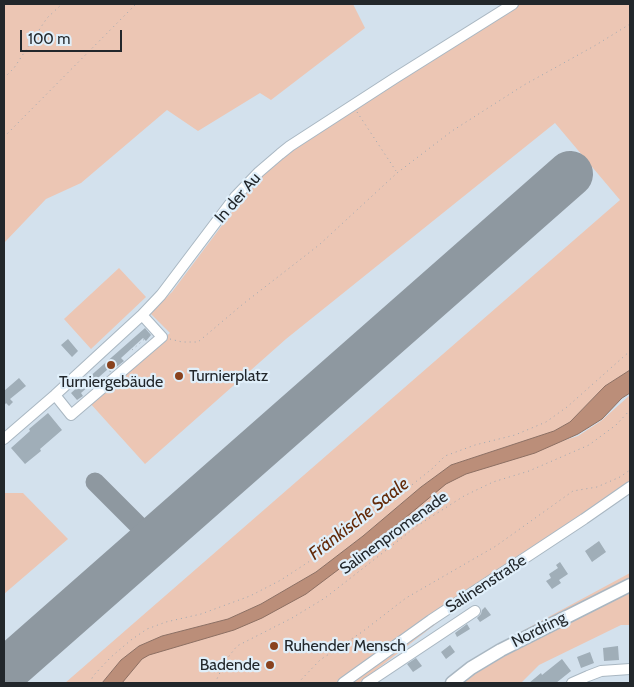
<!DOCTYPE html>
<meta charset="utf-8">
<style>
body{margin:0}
#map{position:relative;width:634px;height:687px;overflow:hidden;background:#d3e1ed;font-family:Cabin,sans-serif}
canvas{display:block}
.frame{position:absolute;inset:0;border:5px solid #22272b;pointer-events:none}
.scale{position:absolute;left:20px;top:30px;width:102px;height:22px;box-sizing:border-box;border:2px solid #22272b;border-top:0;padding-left:6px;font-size:15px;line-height:18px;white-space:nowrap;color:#22272b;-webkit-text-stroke:4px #e0effa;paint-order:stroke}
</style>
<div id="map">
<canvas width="634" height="687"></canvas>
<div class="frame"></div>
<div class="scale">100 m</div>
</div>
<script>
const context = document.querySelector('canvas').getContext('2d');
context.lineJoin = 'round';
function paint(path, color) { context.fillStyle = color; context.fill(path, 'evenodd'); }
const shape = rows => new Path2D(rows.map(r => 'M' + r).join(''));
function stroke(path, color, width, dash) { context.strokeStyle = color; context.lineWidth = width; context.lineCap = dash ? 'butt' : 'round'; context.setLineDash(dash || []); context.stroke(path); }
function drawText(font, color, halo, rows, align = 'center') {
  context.font = font + ' Cabin,sans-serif'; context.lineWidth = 4.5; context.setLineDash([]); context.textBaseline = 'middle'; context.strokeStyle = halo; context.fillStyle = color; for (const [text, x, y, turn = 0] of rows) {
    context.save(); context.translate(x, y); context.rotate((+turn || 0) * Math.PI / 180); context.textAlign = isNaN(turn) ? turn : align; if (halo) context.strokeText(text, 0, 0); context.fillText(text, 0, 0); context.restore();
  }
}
paint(shape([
 [4,4,353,4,365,28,271,100,260,93,198,131,167,110,81,183,46,199,4,243],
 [520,4,630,4,630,370,605,386,570,422,554,431,451,465,421,487,363,536,316,572,261,604,228,619,162,636,139,646,121,660,102,683,65,683,620,200,555,123,286,339,145,464,89,402,170,333,150,313,172,292,250,188,287,152],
 [119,268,146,297,91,349,64,319],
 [630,395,630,483,506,570,359,683,115,683,138,657,264,613,449,477,578,436,601,421],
 [4,493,23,493,68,539,4,594],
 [630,573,630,625,621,625,539,665,521,683,448,683,502,642]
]), '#ecc6b4');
const water = shape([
 [630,370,630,393,622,398,602,419,578,434,535,453,466,474,446,484,387,533,306,594,262,618,234,630,149,655,142,659,122,683,102,683,121,660,139,646,162,636,228,619,261,604,316,572,363,536,421,487,451,465,554,431,570,422,605,386,630,370]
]);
paint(water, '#bb8e79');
stroke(water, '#8d6f62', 1);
stroke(shape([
 [95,482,153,540]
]), '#8e98a0', 19);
stroke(shape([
 [4,672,570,174]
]), '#8e98a0', 46);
paint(shape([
 [145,328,151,335,146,341,143,338,121,358,124,361,110,372,108,369,81,393,83,396,77,400,71,393],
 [68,339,78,351,72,357,61,345],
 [19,378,26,386,10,399,13,402,9,406,6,403,4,406,4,391],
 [48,413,62,430,40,449,41,451,25,464,11,448,30,431,29,429],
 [599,541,606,552,592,562,585,551],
 [560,562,568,574,559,580,561,583,552,589,546,581,551,578,549,574,558,568,556,565],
 [485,607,491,615,480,622,477,618,481,614,482,610],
 [467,624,470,629,457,637,455,633],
 [450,645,455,652,446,659,441,652],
 [618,646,619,660,604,661,603,648],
 [590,652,594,663,581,668,577,657],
 [416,658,422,666,413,672,407,664],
 [562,659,571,671,556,683,529,683,541,673,542,675]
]), '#a0aeb8');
const minor = shape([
 [55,395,71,415,162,337,142,315],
 [4,439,55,395,142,315,161,295,235,197,259,172,280,154,290,146,395,78,513,4],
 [343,683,431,620,584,519,630,487],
 [367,683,475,611],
 [572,683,588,676,601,671,630,669]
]);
const major = shape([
 [452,683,471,668,501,650,630,585]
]);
stroke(minor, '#a9b7c2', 12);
stroke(major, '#a9b7c2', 15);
stroke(shape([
 [4,78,14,68,47,18,62,4],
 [357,112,396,171],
 [4,137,136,4],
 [170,339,182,342,198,342,243,304,319,245,397,173,452,131,524,85,596,45,630,24],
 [132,350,149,335],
 [90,683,93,676,111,657,131,640,147,629,166,622,201,614,250,596,281,580,319,555,378,512,433,468,445,456,475,445,515,435,546,422,567,407,630,351],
 [215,683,226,660,237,646,292,618,325,598,417,526,464,496,493,482,529,471,589,445,616,425,630,410],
 [298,683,320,660,362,632,406,598,496,546,573,491,597,487,620,477,630,470]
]), '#9da8b2', 1, [1, 4]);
stroke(minor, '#fff', 10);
stroke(major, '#fff', 12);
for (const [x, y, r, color] of [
 [111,365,5,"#89421e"],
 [179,376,5,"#89421e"],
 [274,646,5,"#89421e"],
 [270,665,5,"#89421e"]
]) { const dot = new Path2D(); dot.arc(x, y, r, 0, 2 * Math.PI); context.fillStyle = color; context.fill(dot); stroke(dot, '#e0effa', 2); }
drawText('16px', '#22272b', '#e0effa', [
 ["In der Au",238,198,-49],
 ["Salinenpromenade",394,533,-36],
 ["Salinenstraße",486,584,-33],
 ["Nordring",539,630,-27]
]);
drawText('16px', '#22272b', '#e0effa', [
 ["Turnierplatz",189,376],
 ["Turniergebäude",111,382,"center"],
 ["Ruhender Mensch",284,646],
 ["Badende",260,665,"right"]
], 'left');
drawText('italic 18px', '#632a09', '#e0effa', [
 ["Fränkische Saale",359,519,-38]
]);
</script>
